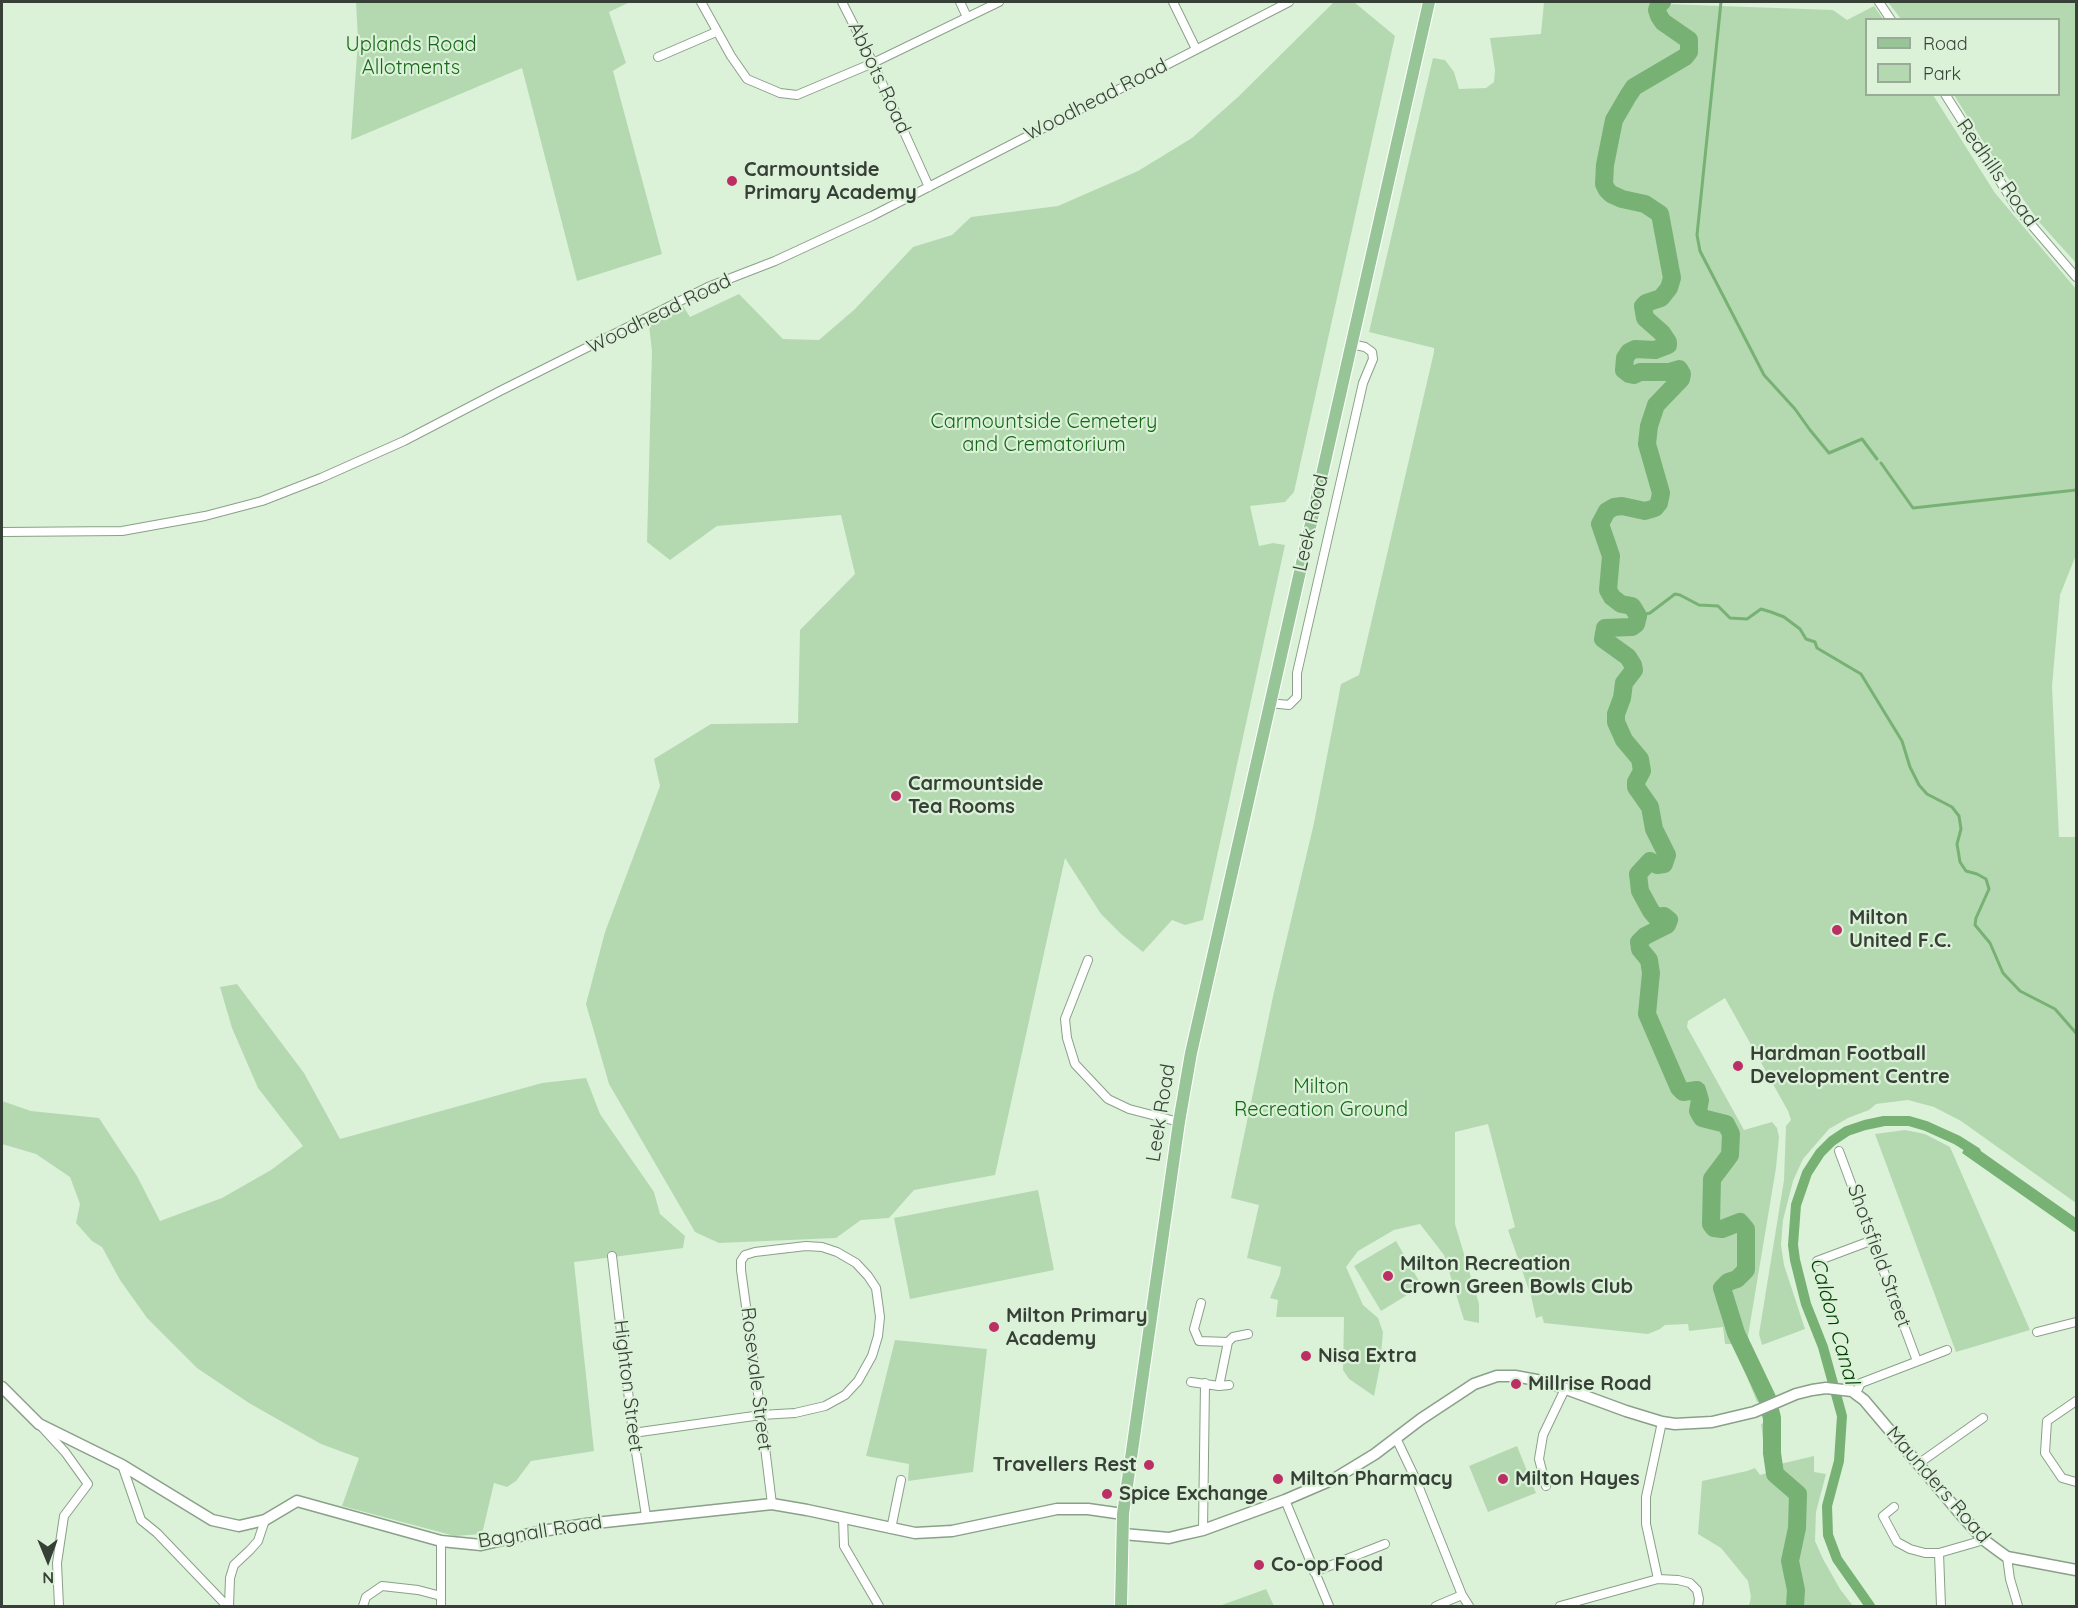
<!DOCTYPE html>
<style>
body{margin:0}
#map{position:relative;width:2078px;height:1608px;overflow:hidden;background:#dbf2d9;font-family:Quicksand,sans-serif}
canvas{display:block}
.frame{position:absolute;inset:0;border:3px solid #374036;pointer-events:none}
.legend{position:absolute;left:1865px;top:18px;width:195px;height:78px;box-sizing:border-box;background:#dbf2d9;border:2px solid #99ab98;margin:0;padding:8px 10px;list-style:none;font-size:18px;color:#374036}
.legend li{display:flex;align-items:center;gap:12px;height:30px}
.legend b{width:30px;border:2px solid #99ab98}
.north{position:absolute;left:18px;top:1530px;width:60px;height:60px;-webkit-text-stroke:4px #dbf2d9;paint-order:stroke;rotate:179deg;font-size:16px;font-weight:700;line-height:24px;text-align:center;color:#374036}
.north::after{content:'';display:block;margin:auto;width:21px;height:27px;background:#374036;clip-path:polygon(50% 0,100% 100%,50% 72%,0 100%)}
</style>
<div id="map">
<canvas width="2078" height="1608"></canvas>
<div class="frame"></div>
<ul class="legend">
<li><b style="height:8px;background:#98c597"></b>Road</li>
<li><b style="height:16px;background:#b4d9b1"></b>Park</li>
</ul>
<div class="north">N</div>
</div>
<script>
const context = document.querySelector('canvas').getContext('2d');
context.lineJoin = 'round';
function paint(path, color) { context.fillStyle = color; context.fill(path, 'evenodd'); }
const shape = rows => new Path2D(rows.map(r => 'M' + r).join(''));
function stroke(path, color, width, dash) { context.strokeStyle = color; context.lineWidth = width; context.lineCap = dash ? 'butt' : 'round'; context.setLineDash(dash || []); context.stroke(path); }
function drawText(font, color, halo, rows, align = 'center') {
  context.font = font + ' Quicksand,sans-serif'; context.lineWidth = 4.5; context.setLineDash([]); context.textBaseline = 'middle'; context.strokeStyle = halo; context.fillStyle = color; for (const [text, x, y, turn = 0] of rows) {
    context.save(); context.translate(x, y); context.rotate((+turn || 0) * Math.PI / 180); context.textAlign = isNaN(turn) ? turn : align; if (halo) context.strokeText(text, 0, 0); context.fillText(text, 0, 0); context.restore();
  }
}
paint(shape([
 [356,2,630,2,609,12,626,63,613,71,662,254,577,281,522,68,351,140,358,40],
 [1334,2,1354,2,1395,36,1294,492,1285,502,1250,506,1259,546,1273,543,1285,545,1203,920,1185,925,1172,920,1143,952,1121,934,1101,914,1065,858,995,1175,914,1190,889,1218,861,1220,836,1238,719,1243,695,1232,609,1084,586,1004,605,932,660,786,654,759,711,724,798,723,800,630,855,574,841,515,717,526,670,560,647,542,652,351,649,325,683,306,690,317,739,294,783,339,819,340,855,309,913,247,952,235,971,217,1058,206,1138,171,1192,138,1239,96],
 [1544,2,1658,2,1655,3,1655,20,1684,43,1686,48,1683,53,1693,55,1680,28,1664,18,1662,9,1667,4,1833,10,1847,20,1874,6,1883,19,1866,20,1866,94,1933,95,1995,193,2076,289,2076,555,2060,595,2052,686,2059,837,2076,837,2076,1203,1961,1121,1934,1107,1908,1100,1876,1104,1869,1110,1848,1118,1829,1129,1803,1159,1793,1181,1783,1220,1781,1245,1784,1265,1805,1329,1762,1345,1759,1334,1784,1180,1786,1126,1791,1120,1788,1111,1725,998,1688,1021,1687,1027,1744,1130,1772,1122,1777,1128,1779,1137,1776,1168,1748,1336,1752,1354,1773,1396,1757,1402,1734,1344,1725,1344,1723,1327,1689,1331,1688,1324,1665,1325,1660,1329,1648,1334,1544,1323,1542,1316,1536,1318,1531,1296,1508,1230,1515,1227,1488,1124,1455,1132,1455,1224,1479,1304,1479,1323,1464,1320,1444,1255,1420,1224,1394,1230,1358,1251,1346,1267,1363,1305,1378,1318,1383,1332,1380,1366,1374,1396,1349,1379,1343,1370,1344,1317,1276,1317,1278,1300,1270,1298,1280,1274,1281,1267,1247,1258,1259,1205,1231,1198,1274,992,1314,823,1341,684,1359,675,1434,352,1434,348,1369,332,1433,58,1445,60,1454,72,1459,89,1486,88,1494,82,1495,70,1490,38,1541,34],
 [1888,2,2076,2,2076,263,2040,223,1991,154,1954,95,2058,94,2058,20,1901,19],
 [237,984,304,1073,340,1139,542,1083,586,1078,600,1114,654,1192,660,1214,685,1236,683,1248,574,1262,594,1451,531,1461,516,1481,507,1487,494,1483,482,1534,455,1536,342,1506,359,1458,321,1444,249,1403,197,1368,147,1318,120,1280,102,1247,92,1241,76,1223,80,1204,70,1177,36,1154,2,1144,2,1101,31,1111,99,1118,137,1176,160,1221,222,1198,271,1170,303,1146,258,1088,232,1028,220,987],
 [1905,1130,1925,1134,1950,1147,2030,1330,1956,1352,1875,1134],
 [1038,1190,1054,1270,910,1299,894,1218],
 [1396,1241,1422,1286,1381,1311,1354,1266],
 [895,1340,987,1349,973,1472,908,1481,909,1464,866,1456],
 [1776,1418,1780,1464,1814,1456,1814,1472,1826,1474,1816,1512,1815,1541,1823,1559,1840,1589,1853,1606,1749,1606,1751,1597,1748,1581,1721,1548,1698,1534,1702,1481,1747,1471,1755,1468,1760,1475,1767,1473,1761,1424],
 [1517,1446,1536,1493,1488,1512,1469,1466],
 [1266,1589,1274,1606,1219,1606,1258,1592]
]), '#b4d9b1');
paint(shape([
 [1658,2,1673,2,1662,9,1664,18,1692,38,1696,47,1694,55,1683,53,1685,48,1684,43,1655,20,1652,9],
 [1968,1142,2076,1218,2076,1233,1962,1153]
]), '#77b274');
stroke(shape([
 [1721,2,1697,235,1700,251,1764,375,1795,409,1810,430,1829,453,1862,439,1877,459],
 [1881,463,1913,508,2076,490],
 [1638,616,1650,613,1675,594,1680,595,1699,605,1718,606,1730,618,1747,619,1761,609,1771,612,1784,617,1800,629,1806,639,1815,642,1817,648,1861,674,1902,741,1910,767,1919,785,1927,794,1952,807,1959,816,1961,829,1957,844,1960,862,1966,871,1977,874,1986,879,1989,889,1976,918,1975,925,1990,943,2003,973,2020,991,2055,1009,2076,1033]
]), '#77b274', 3);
stroke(shape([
 [1870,1606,1837,1559,1828,1535,1827,1506,1839,1461,1842,1416,1823,1347,1806,1304,1795,1260,1793,1245,1796,1205,1807,1173,1820,1153,1832,1141,1847,1131,1865,1125,1884,1121,1909,1121,1926,1126,1957,1140,1976,1152]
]), '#77b274', 10);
stroke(shape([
 [1662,2,1659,4,1657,10,1659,16,1663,22,1689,40,1689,52,1685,57,1634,87,1628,96,1614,120,1605,165,1604,184,1607,190,1611,194,1622,199,1645,204,1660,214,1672,278,1669,288,1661,298,1646,303,1643,306,1645,318,1662,333,1668,342,1668,345,1655,350,1635,349,1629,352,1625,358,1624,370,1629,374,1634,375,1640,372,1669,372,1679,369,1682,374,1681,379,1656,405,1649,426,1647,444,1661,493,1659,503,1655,508,1645,511,1622,506,1614,507,1607,511,1600,524,1611,556,1608,590,1612,597,1621,604,1632,606,1638,616,1636,624,1632,627,1605,628,1603,639,1628,657,1633,665,1634,670,1624,683,1622,698,1616,714,1616,722,1624,740,1640,759,1642,771,1636,782,1636,787,1650,807,1654,829,1667,855,1664,864,1657,865,1650,861,1638,874,1640,891,1651,911,1656,917,1664,916,1669,920,1667,925,1645,936,1639,942,1640,949,1649,960,1651,973,1647,1014,1679,1088,1683,1092,1697,1090,1700,1100,1698,1111,1702,1118,1726,1124,1731,1134,1730,1155,1712,1179,1711,1224,1714,1228,1722,1229,1740,1222,1746,1229,1746,1270,1737,1279,1728,1282,1722,1288,1736,1333,1767,1398,1772,1418,1772,1453,1775,1474,1798,1494,1797,1528,1790,1561,1796,1590,1795,1606]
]), '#77b274', 18);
const minor = shape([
 [701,2,731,56,747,79,780,93,797,95,873,63,999,2],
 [842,2,873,63,929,187],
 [960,2,967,17],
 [1173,2,1196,49],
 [1879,2,1891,20],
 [658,57,716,32],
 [1945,94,2017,208,2076,277],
 [2,532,122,531,205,516,262,501,321,478,404,441,500,391,708,287,775,261,872,216,1289,2],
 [1269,703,1289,705,1297,697,1297,673,1363,383,1373,359,1372,352,1365,347,1351,344],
 [1088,960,1065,1019,1067,1038,1075,1064,1108,1099,1129,1109,1179,1122],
 [1839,1151,1917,1361],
 [612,1256,633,1433,646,1516],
 [1817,1261,1873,1240],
 [1201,1303,1194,1329,1199,1341,1228,1342],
 [2037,1332,2076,1322],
 [1191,1382,1219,1386,1229,1385],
 [1219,1386,1228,1342,1233,1337,1248,1334],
 [1856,1393,1861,1383,1947,1350],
 [2076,1401,2047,1421,2045,1453,2062,1478,2076,1482],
 [42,1427,65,1452,88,1484,64,1516,57,1563,59,1606],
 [633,1433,761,1415,795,1413,825,1406,845,1395,858,1381,872,1356,878,1336,880,1317,876,1288,868,1276,856,1263,837,1252,822,1247,806,1246,755,1252,745,1255,741,1261,741,1270,761,1415,772,1504],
 [1396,1438,1416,1480,1462,1595,1469,1606],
 [1918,1464,1983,1418],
 [122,1465,141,1520,157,1533,227,1606],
 [1546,1486,1539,1459,1543,1435,1565,1389],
 [1285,1500,1329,1606],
 [1894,1507,1883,1516,1897,1542,1910,1549,1925,1553,1939,1553,1984,1540],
 [843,1517,844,1546,879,1606],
 [891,1529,901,1480],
 [1203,1530,1205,1383],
 [1939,1553,1941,1606],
 [2007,1557,2010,1579,2018,1606],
 [1314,1572,1385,1544],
 [1658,1579,1646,1524,1646,1497,1662,1422],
 [229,1606,230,1578,234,1565,250,1550,258,1541,265,1520],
 [363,1606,366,1597,382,1586,418,1590,441,1596],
 [441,1606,441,1541],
 [1436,1606,1462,1595],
 [1560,1606,1658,1579,1678,1580,1690,1583,1697,1590,1699,1599,1698,1606]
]);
const tertiary = shape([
 [2,1387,39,1424,122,1465,212,1520,239,1526,265,1520,297,1501,441,1541,481,1545,542,1531,586,1524,772,1504,807,1510,915,1533,952,1531,1057,1509,1088,1509,1123,1514],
 [1123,1534,1169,1538,1181,1535,1203,1530,1285,1500,1334,1479,1375,1454,1421,1419,1474,1384,1497,1376,1515,1376,1547,1382,1626,1411,1662,1422,1675,1424,1712,1422,1754,1412,1796,1394,1812,1390,1826,1388,1852,1391,1864,1400,1963,1517,1984,1540,1996,1549,2007,1557,2076,1570]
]);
const primary = shape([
 [1121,1606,1123,1514,1179,1122,1191,1053,1429,2]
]);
stroke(minor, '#8aa089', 10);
stroke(tertiary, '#8aa089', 13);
stroke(primary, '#fff', 14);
stroke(minor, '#fff', 8);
stroke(tertiary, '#fff', 10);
stroke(primary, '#98c597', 12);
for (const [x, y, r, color] of [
 [732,181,6,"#bc2f65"],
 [896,796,6,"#bc2f65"],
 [1837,930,6,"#bc2f65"],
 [1738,1066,6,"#bc2f65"],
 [1388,1276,6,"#bc2f65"],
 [994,1327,6,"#bc2f65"],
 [1306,1356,6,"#bc2f65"],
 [1516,1384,6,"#bc2f65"],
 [1149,1465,6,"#bc2f65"],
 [1278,1479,6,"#bc2f65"],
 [1503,1479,6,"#bc2f65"],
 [1107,1494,6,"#bc2f65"],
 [1259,1565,6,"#bc2f65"]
]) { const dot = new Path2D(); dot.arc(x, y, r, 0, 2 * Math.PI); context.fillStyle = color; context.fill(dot); stroke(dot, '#dbf2d9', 2); }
drawText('20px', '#166818', '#dbf2d9', [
 ["Uplands Road",411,45],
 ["Allotments",411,68],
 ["Carmountside Cemetery",1044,422],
 ["and Crematorium",1044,445],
 ["Milton",1321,1087],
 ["Recreation Ground",1321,1110]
]);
drawText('20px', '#374036', '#dbf2d9', [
 ["Abbots Road",879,78,65],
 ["Woodhead Road",1096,100,-27],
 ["Redhills Road",1997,173,55],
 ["Woodhead Road",659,314,-26],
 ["Leek Road",1311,523,-77],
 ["Leek Road",1161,1113,-81],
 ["Shotsfield Street",1879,1256,70],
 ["Rosevale Street",756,1379,83],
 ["Highton Street",628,1386,83],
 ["Maunders Road",1938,1485,49],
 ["Bagnall Road",540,1532,-9]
]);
drawText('bold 20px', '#374036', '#dbf2d9', [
 ["Carmountside",744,170],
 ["Primary Academy",744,193],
 ["Carmountside",908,784],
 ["Tea Rooms",908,807],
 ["Milton",1849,918],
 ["United F.C.",1849,941],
 ["Hardman Football",1750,1054],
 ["Development Centre",1750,1077],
 ["Milton Recreation",1400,1264],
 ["Crown Green Bowls Club",1400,1287],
 ["Milton Primary",1006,1316],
 ["Academy",1006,1339],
 ["Nisa Extra",1318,1356],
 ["Millrise Road",1528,1384],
 ["Travellers Rest",1137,1465,"right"],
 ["Milton Pharmacy",1290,1479],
 ["Milton Hayes",1515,1479],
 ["Spice Exchange",1119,1494],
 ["Co-op Food",1271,1565]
], 'left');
drawText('italic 21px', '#003f00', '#dbf2d9', [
 ["Caldon Canal",1834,1321,74]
]);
</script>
